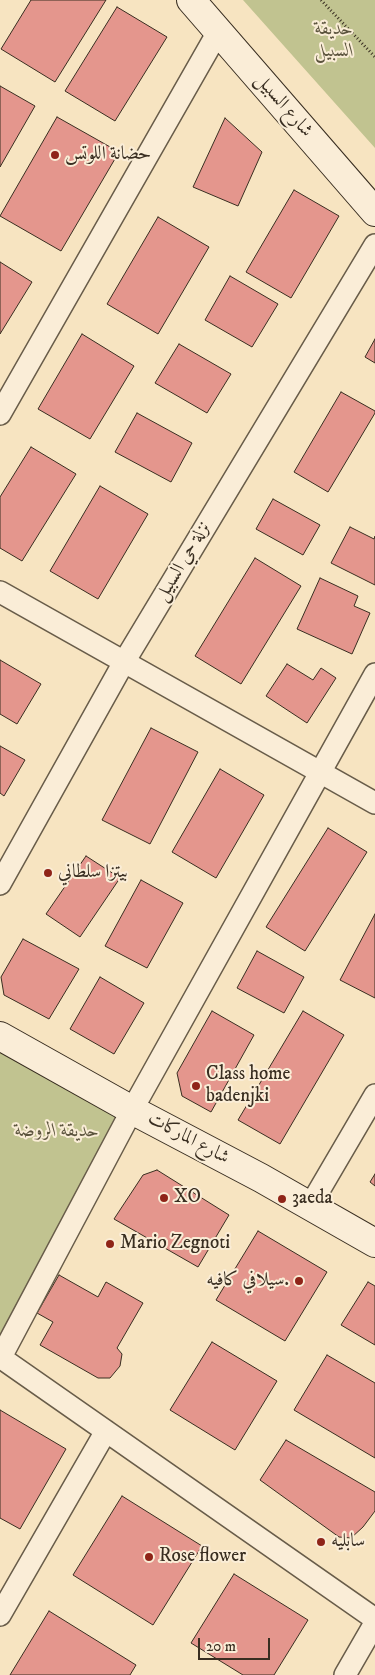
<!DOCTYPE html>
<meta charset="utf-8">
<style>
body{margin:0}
#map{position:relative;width:375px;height:1675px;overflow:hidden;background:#f7e4c1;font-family:"IM FELL DW Pica",serif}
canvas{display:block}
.scale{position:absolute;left:198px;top:1638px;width:72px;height:22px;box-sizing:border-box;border:2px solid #392e21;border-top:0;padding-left:6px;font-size:15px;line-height:18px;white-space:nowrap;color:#392e21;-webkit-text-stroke:4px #faedd7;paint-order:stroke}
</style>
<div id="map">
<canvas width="375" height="1675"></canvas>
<div class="scale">20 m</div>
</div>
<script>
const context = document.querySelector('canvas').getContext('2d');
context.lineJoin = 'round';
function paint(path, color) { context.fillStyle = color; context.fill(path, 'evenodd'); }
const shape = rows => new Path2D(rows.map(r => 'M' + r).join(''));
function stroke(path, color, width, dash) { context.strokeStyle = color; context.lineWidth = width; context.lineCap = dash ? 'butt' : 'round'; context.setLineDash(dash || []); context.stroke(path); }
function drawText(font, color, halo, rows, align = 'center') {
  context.font = font + ' "IM FELL DW Pica",Amiri,serif'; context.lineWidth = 4; context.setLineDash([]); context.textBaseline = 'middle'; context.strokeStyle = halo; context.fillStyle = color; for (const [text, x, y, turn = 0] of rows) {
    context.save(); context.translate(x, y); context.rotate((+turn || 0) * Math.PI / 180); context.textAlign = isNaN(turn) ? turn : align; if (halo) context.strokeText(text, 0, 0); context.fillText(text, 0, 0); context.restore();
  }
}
paint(shape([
 [243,0,375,0,375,148],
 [0,1036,132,1110,0,1357]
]), '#c1c390');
const building = shape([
 [31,0,106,0,55,82,1,49,31,0],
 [117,7,167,37,115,121,65,91,117,7],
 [0,86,35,106,0,167,0,86],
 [57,117,119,152,61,251,0,216,57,117],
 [225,118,262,152,238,206,193,187,225,118],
 [294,190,339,216,291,298,246,272,294,190],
 [158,217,209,247,158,334,107,304,158,217],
 [0,262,32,282,0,334,0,262],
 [230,276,278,304,252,347,205,320,230,276],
 [82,334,134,366,90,439,38,409,82,334],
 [375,339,375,363,365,357,375,339],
 [179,344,231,374,207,413,155,383,179,344],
 [341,392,375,411,375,413,328,492,294,472,341,392],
 [137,413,192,443,171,482,115,452,137,413],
 [31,447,76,474,22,561,0,548,0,497,31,447],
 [100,486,148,514,98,599,50,571,100,486],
 [273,499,320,525,303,555,256,529,273,499],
 [350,527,374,539,375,536,375,585,331,563,350,527],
 [255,558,301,586,241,684,195,656,255,558],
 [320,578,358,596,354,606,370,613,352,654,297,629,320,578],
 [0,660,41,684,17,724,0,714,0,660],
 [287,664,313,680,321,668,336,678,307,723,266,696,287,664],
 [151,728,198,752,150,844,102,820,151,728],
 [0,746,25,760,4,796,0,793,0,746],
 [220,769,264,795,216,878,172,852,220,769],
 [328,828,367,852,305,951,266,927,328,828],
 [86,856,120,878,80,937,46,914,86,856],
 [141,880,183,903,147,968,105,946,141,880],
 [375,914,375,998,340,980,375,914],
 [23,939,79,969,49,1019,4,995,1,977,23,939],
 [257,951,304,977,284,1013,237,988,257,951],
 [100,977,144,1003,114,1054,70,1029,100,977],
 [212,1011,254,1035,211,1112,182,1096,177,1073,212,1011],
 [303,1011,344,1035,280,1144,238,1120,303,1011],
 [157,1170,229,1215,198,1267,114,1219,143,1175,157,1170],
 [375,1174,375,1186,370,1182,375,1174],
 [258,1231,327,1272,285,1341,216,1300,258,1231],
 [59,1275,98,1297,106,1282,143,1303,117,1348,122,1354,120,1366,110,1378,98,1378,40,1345,53,1322,37,1313,59,1275],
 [368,1282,375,1286,375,1345,341,1325,368,1282],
 [212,1342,277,1381,235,1450,170,1410,212,1342],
 [327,1355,375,1383,375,1458,294,1410,327,1355],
 [0,1410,66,1449,20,1529,0,1518,0,1410],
 [286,1440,375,1492,375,1511,363,1527,351,1538,339,1537,260,1480,286,1440],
 [122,1496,202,1546,153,1625,73,1575,122,1496],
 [234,1574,308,1620,274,1675,243,1675,191,1643,234,1574],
 [49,1611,136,1665,130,1675,10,1675,49,1611]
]);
paint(building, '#e4968d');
stroke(building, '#392e21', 1);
const street = shape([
 [0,414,218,32],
 [0,592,375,803],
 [0,884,124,662,375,245],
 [310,1206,375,1095],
 [0,1357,375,1619],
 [1,1357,132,1110,375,674],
 [0,1615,106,1431],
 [345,1675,375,1623]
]);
const secondary = shape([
 [191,0,375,212],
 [0,1036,132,1110,261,1178,375,1243]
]);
stroke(street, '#685c49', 24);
stroke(secondary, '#392e21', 30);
stroke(shape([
 [321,0,375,57]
]), '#392e21', 3, [1, 2.5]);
stroke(street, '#faedd7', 21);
stroke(secondary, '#faedd7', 28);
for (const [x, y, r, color] of [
 [55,155,5,"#8f2418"],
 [48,873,5,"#8f2418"],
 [196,1086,5,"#8f2418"],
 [164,1198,5,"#8f2418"],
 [282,1199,5,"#8f2418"],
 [110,1244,5,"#8f2418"],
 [299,1281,5,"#8f2418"],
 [321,1542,5,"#8f2418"],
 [149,1557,5,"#8f2418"]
]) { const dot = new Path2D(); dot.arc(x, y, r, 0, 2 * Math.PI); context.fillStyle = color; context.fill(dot); stroke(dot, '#faedd7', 2); }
drawText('italic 19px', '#5b533d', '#faedd7', [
 ["حديقة",334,30],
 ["السبيل",334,52],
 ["حديقة الروضة",57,1132]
]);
drawText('19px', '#392e21', '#faedd7', [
 ["شارع السبيل",283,106,49],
 ["نزلة حي السبيل",184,562,-59],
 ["شارع الماركات",188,1139,28]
]);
drawText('19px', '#392e21', '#faedd7', [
 ["حضانة اللوتس",65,155],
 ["بيتزا سلطاني",58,873],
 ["Class home",206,1075],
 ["badenjki",206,1097],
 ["XO",174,1198],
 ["3aeda",292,1199],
 ["Mario Zegnoti",120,1244],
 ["سيلافي كافيه.",289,1281,"right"],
 ["سابليه",331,1542],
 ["Rose flower",159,1557]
], 'left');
</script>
